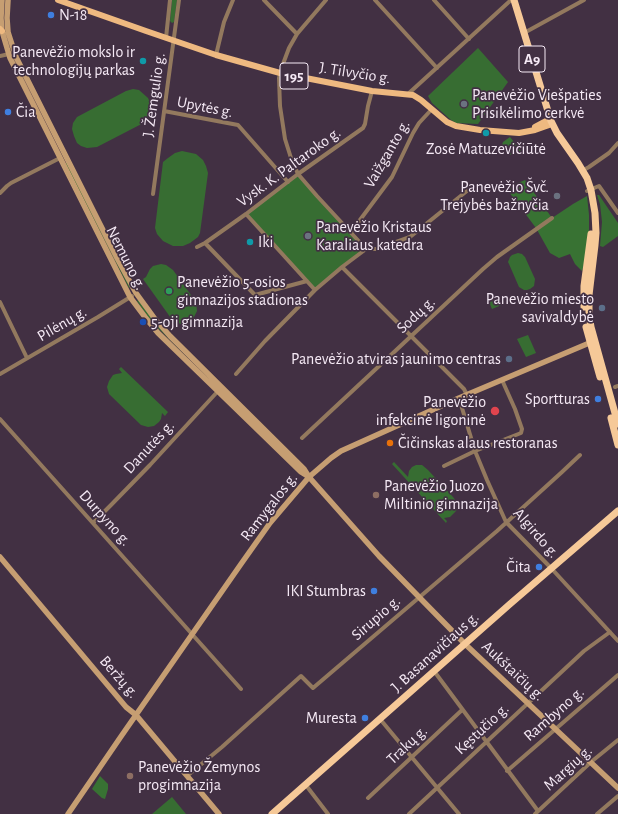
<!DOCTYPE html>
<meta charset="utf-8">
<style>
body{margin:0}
canvas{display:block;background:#423043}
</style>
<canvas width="618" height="814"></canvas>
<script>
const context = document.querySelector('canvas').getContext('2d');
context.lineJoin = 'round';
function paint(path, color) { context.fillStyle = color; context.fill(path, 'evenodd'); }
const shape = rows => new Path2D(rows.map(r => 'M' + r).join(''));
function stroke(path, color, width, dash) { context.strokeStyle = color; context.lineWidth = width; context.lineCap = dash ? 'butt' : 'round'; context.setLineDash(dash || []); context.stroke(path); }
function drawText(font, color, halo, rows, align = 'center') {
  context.font = font + ' "Alegreya Sans",sans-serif'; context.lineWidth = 3.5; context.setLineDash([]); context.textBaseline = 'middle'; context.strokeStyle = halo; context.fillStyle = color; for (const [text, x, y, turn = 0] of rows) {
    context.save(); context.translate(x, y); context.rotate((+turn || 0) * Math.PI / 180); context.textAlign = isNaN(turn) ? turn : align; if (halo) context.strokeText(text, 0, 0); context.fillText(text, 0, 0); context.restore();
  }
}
paint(shape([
 [172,0,177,0,174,22,172,23,170,21],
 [478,48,508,82,478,124,456,123,451,120,432,103,428,96],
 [133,89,139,90,148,98,151,105,151,111,149,116,154,114,155,117,97,147,87,148,81,146,77,143,74,136,72,129,73,123,77,117,126,91],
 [182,151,196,154,203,160,206,166,208,173,200,233,198,237,190,243,183,246,173,246,163,241,157,234,155,228,163,162,168,158,175,153],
 [65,163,67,163,130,287,129,288],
 [298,174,366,249,315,290,246,214],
 [597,195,599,195,618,223,618,236,603,247,600,246,602,222,600,204],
 [518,253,522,254,525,257,535,279,534,286,530,289,527,290,524,290,519,287,509,264,508,262,510,257,512,255],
 [161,264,166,265,173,270,196,302,197,311,193,319,190,321,181,324,173,321,143,279,146,277,150,269,153,266],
 [501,297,504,304,492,309,489,302],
 [138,300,217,385,217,386,160,330,150,320,137,301],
 [528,335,536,353,526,357,517,339],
 [121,367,168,412,165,416,162,413,161,419,159,422,154,426,148,427,141,425,109,394,107,387,109,381,113,375,116,374,122,373,119,369],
 [394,462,408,477,409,471,412,467,416,465,422,465,428,470,453,497,456,501,457,506,457,509,456,511,450,517,444,518,447,521,446,523,392,464],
 [172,797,186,814,152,814]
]), '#376d32');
paint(shape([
 [510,137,521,151,514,155,512,154,510,155,502,145,503,142],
 [525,180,552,218,573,204,587,196,589,215,589,238,586,258,582,271,575,264,570,254,559,258,550,253,536,228,506,188],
 [100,776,108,784,108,789,105,799,102,798,92,789]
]), '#387233');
stroke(shape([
 [264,0,297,34],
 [326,0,297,34,289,48,283,64,279,78,280,106,285,139,291,158,298,174,317,196,366,249],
 [375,0,437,68],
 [434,0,469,39],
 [524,33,584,0],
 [166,38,170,0],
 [216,55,224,22,233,0],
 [0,56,9,54],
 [408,94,511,0],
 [164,111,238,125,288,182],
 [582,171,589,167,609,153,618,143],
 [587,191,599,186,618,213],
 [0,193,7,186,11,183,60,158],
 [153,194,179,0],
 [246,214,315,290],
 [351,232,392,177,413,133,419,123,432,109],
 [205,243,255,295,307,281],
 [197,247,205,243,246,214,298,174,363,128,365,124,368,106,372,91],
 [366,249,377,249,410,237,473,186],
 [342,267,464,389,467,395],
 [0,302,27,358],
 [0,374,98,317,132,296],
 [236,374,265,341,315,290,342,267,366,249],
 [615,387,618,386],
 [459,398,475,451,487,480,506,522,551,568,618,641],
 [0,419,241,689],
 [302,438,483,269,497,257,552,218],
 [444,466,475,451,521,433,522,429,515,409,502,380],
 [93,523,111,505,150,465,219,390],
 [434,671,538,811],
 [380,719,459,814],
 [507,771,618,675],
 [187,776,222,747,301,676,313,688,497,531,562,472,580,455],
 [305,784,328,814],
 [368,798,462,710],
 [409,814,584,651,610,632],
 [535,814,591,762,618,740],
 [597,814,618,796]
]), '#93795e', 4);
stroke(shape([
 [2,0,1,18,2,31,10,58,130,297,145,317,158,333,263,435,301,472,309,477],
 [8,0,7,18,8,32,16,57,117,258,136,293,155,319,170,336,304,469,309,477,379,556,419,597,465,644,618,788],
 [0,557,126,707,136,715,219,814],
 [68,814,122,735,241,564,270,523,309,477,331,458,341,451,459,398,594,341]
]), '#c69e72', 5.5);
stroke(shape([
 [58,0,146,31,216,55,280,73,372,91,413,95,421,100,447,122,456,126,480,130,519,133,535,130,552,124],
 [0,29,2,31],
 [535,127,550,119]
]), '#eeb980', 6);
stroke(shape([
 [514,0,551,121,557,133,578,163,587,178,591,190,595,213,596,233,595,245,589,295,589,314,591,327,618,424],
 [584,307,584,286,591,234],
 [586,327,600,377],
 [611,418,618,445],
 [272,814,510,604,618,511]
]), '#f6c998', 7);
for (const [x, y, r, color] of [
 [51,15,4,"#3f7fe0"],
 [143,61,4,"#0f9aa8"],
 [464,104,4,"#6b7280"],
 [8,112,4,"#3f7fe0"],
 [486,133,4,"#0f9aa8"],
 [557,196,4,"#6b7280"],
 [308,236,4,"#6b7280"],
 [250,242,4,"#0f9aa8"],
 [169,291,4,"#2e9e5b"],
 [602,308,4,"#5c6f8a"],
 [143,322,4,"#1a4fb4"],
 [509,359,4,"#5c6f8a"],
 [598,399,4,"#3f7fe0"],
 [495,411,5,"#e0444e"],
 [390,443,4,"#e8710a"],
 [376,495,4,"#8d6e63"],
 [539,567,4,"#3f7fe0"],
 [374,591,4,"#3f7fe0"],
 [365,718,4,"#3f7fe0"],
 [130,776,4,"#8d6e63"]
]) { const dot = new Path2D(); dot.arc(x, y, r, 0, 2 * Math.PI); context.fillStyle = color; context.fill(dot); stroke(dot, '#423043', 1.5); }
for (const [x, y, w] of [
 [532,59,26],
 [294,76,28]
]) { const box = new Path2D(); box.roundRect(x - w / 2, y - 13, w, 26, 3); context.fillStyle = '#423043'; context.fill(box); stroke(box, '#f5e9f5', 1); }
drawText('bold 15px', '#f5e9f5', null, [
 ["A9",532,59],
 ["195",294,76]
]);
drawText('16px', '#f5e9f5', '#423043', [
 ["N-18",59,15],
 ["Panevėžio mokslo ir",135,52,"right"],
 ["technologijų parkas",135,70,"right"],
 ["Panevėžio Viešpaties",472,95],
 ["Prisikėlimo cerkvė",472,113],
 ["Čia",16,112],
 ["Zosė Matuzevičiūtė",486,149,"center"],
 ["Panevėžio Švč.",549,187,"right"],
 ["Trejybės bažnyčia",549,205,"right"],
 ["Panevėžio Kristaus",316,227],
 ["Karaliaus katedra",316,245],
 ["Iki",258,242],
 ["Panevėžio 5-osios",177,282],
 ["gimnazijos stadionas",177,300],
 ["Panevėžio miesto",594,299,"right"],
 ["savivaldybė",594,317,"right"],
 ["5-oji gimnazija",151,322],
 ["Panevėžio atviras jaunimo centras",501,359,"right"],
 ["Sportturas",590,399,"right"],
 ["Panevėžio",486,402,"right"],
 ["infekcinė ligoninė",486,420,"right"],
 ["Čičinskas alaus restoranas",398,443],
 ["Panevėžio Juozo",384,486],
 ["Miltinio gimnazija",384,504],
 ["Čita",531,567,"right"],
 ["IKI Stumbras",366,591,"right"],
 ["Muresta",357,718,"right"],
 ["Panevėžio Žemynos",138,767],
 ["progimnazija",138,785]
], 'left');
drawText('16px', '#f5e9f5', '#423043', [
 ["J. Tilvyčio g.",355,73,9],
 ["J. Žemgulio g.",154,95,-82],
 ["Upytės g.",205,107,11],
 ["Vaižganto g.",387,154,-60],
 ["Vysk. K. Paltaroko g.",289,167,-36],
 ["Nemuno g.",126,258,63],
 ["Sodų g.",416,315,-43],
 ["Pilėnų g.",62,324,-30],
 ["Danutės g.",149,447,-47],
 ["Ramygalos g.",269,507,-52],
 ["Durpyno g.",105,518,48],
 ["Algirdo g.",536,533,49],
 ["Sirupio g.",376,618,-41],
 ["J. Basanavičiaus g.",435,652,-42],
 ["Aukštaičių g.",513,671,43],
 ["Beržų g.",119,677,49],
 ["Rambyno g.",554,714,-41],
 ["Kęstučio g.",482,729,-43],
 ["Trakų g.",407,745,-43],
 ["Margių g.",568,768,-42]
]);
</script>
